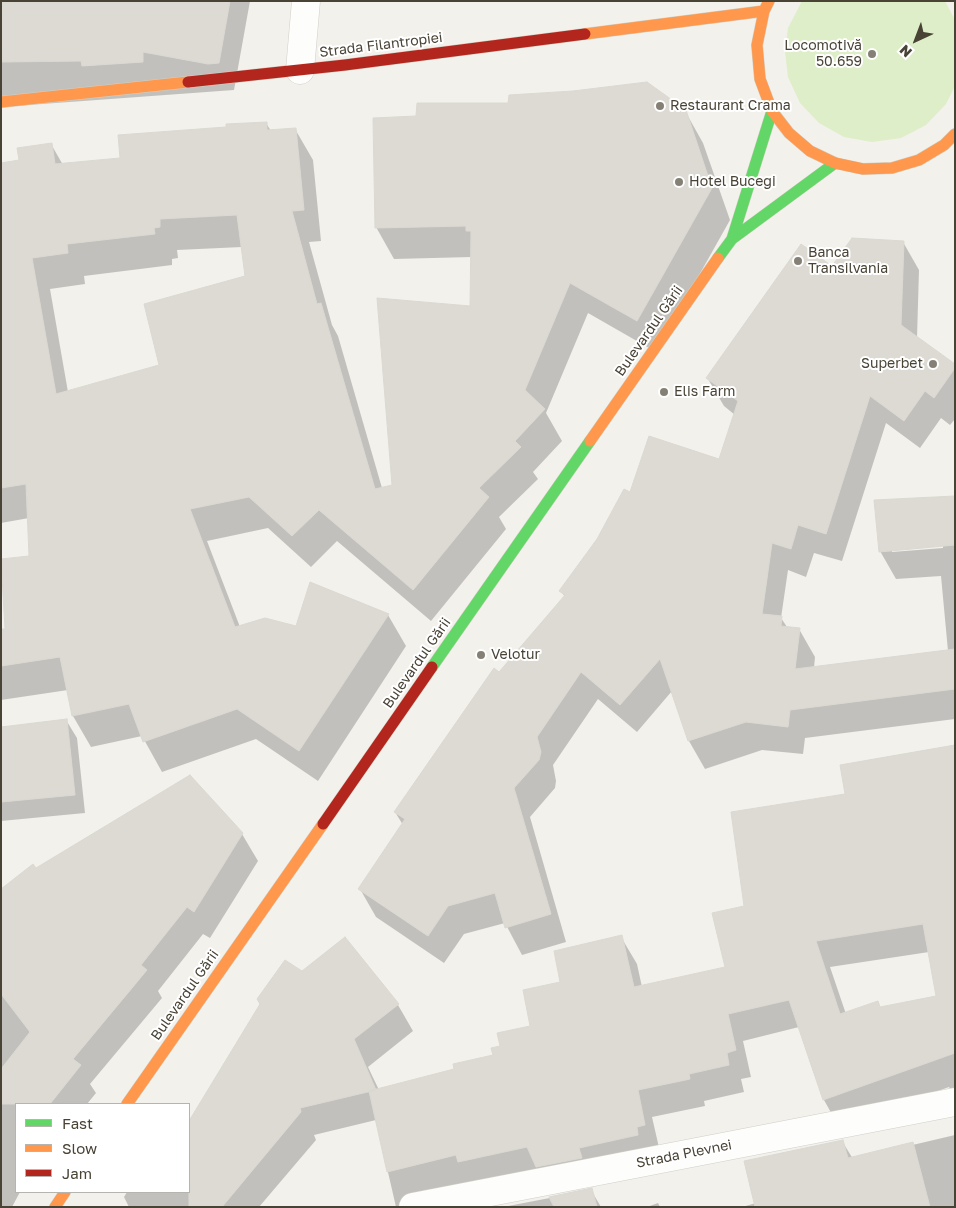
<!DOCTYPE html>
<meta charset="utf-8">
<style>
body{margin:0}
#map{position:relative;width:956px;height:1208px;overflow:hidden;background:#f2f1eb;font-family:"Golos Text",sans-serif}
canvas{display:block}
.frame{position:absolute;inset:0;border:2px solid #494336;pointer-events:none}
.legend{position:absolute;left:15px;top:1103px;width:175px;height:90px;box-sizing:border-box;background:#fff;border:1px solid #b6b4af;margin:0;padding:6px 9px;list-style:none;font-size:15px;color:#494336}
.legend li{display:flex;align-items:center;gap:10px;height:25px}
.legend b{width:25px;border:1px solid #b6b4af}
.north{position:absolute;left:891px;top:15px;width:50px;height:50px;-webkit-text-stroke:4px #fff;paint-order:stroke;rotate:223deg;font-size:14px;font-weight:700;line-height:20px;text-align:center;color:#494336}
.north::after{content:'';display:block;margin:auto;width:18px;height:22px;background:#494336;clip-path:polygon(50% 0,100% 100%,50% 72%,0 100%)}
</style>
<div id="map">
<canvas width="956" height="1208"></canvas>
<div class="frame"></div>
<ul class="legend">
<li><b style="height:6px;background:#63d668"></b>Fast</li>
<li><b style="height:6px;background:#ff974d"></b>Slow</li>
<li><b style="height:6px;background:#b3261e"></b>Jam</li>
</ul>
<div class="north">N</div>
</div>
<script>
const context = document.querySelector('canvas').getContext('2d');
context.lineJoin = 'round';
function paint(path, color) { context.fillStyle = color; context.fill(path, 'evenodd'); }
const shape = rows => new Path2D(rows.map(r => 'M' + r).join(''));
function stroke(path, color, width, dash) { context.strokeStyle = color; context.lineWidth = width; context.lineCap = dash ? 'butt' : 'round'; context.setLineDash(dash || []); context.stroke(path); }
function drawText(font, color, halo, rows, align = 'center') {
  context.font = font + ' "Golos Text",sans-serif'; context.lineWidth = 4; context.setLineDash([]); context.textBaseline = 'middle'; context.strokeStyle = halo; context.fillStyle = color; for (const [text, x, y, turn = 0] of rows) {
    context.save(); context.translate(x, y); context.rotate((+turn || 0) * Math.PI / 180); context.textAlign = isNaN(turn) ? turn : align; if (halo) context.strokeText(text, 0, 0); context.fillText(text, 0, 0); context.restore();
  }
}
paint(shape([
 [802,1,945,1,955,20,955,86,946,104,926,125,901,138,872,142,844,137,819,123,800,103,788,77,785,52,788,28]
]), '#ddeec9');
paint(shape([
 [1,1,250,1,234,90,1,107],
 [685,111,703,143,730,220,656,352,588,313,546,413,562,441,533,472,538,479,499,517,506,529,431,621,337,541,311,567,268,528,207,541,240,627,297,628,388,615,406,646,318,781,256,739,162,772,142,736,91,747,73,716,68,690,1,700,1,631,7,630,1,560,30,557,29,518,1,523,1,164,21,162,51,144,63,165,121,159,227,128,266,123,271,131,295,129,313,160,321,241,309,242,332,325,338,336,382,488,394,486,471,308,472,257,394,259,376,227],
 [242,247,246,276,161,366,68,392,50,289,85,284,84,276,172,265,172,259,178,258,177,250],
 [903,242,919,270,917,338,955,365,955,419,950,425,941,418,920,448,886,423,842,561,814,553,806,577,788,570,781,618,787,627,799,629,815,657,814,668,948,651,941,576,896,579,880,551,955,502,955,719,805,738,803,754,762,750,705,769,689,741,672,691,637,732,598,699,553,765,556,781,555,788,530,817,566,942,522,955,505,923,464,934,444,963,376,917,360,889,403,825,395,812,500,674,565,597,561,591,631,494,720,461,735,415,724,406,708,379,832,267],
 [943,545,943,548,892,552,892,549],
 [66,720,77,738,85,813,1,821,1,728],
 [955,746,955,1097,949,1087,839,1127,824,1100,799,1027,743,1041,751,1077,741,1079,744,1092,704,1101,705,1106,652,1117,660,1152,485,1207,396,1207,376,1120,314,1135,316,1140,259,1207,129,1207,124,1197,127,1192,189,1192,189,1124,261,1004,302,973,398,1005,413,1031,368,1067,379,1090,456,1070,495,1056,501,1047,531,1027,562,983,621,937,637,964,642,987,726,968,745,907,847,795],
 [929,952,937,997,846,1014,830,967],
 [242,834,258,861,210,938,203,934,158,991,162,998,90,1084,96,1093,87,1104,16,1104,16,1192,20,1192,12,1207,1,1207,1,891,36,869],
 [955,1135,955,1207,742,1207,756,1203,842,1141,853,1159],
 [591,1190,601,1207,503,1207],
 [658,1203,660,1207,647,1207]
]), '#0003');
const building = shape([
 [1,1,230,1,219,63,208,64,143,52,143,62,82,66,81,61,1,62,1,1],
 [647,82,686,110,712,188,637,321,570,283,525,390,545,409,515,441,521,447,479,488,489,497,413,590,319,510,292,536,249,497,190,509,235,627,265,618,296,626,310,582,389,614,299,751,237,709,143,742,129,704,72,716,60,657,1,666,1,629,5,629,1,559,29,556,26,484,1,488,1,163,19,160,17,148,52,143,55,164,120,158,118,135,226,127,226,124,267,122,267,130,296,128,304,210,292,211,317,304,321,303,375,489,392,485,377,298,470,306,471,231,466,231,466,226,375,228,373,118,416,116,417,103,508,103,509,95,573,91,647,82],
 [237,215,245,276,144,304,159,365,56,394,32,258,68,253,67,244,155,234,154,228,160,227,160,219,237,215],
 [852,238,904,241,901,325,955,364,955,368,934,398,925,391,904,421,870,396,826,534,798,525,791,549,772,543,762,614,782,616,781,626,800,628,795,669,955,649,955,689,790,710,788,727,746,722,688,741,660,659,620,705,581,672,537,737,541,752,539,760,514,788,551,914,505,928,495,893,448,906,428,936,358,889,405,819,394,812,494,668,499,672,565,595,559,591,597,539,624,489,630,492,649,436,719,459,738,401,706,378,801,244,832,266,852,238],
 [955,496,955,545,879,552,874,500,955,496],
 [67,719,75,795,1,802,1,727,67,719],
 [955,745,955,1053,823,1100,789,1000,728,1014,736,1050,727,1053,729,1065,689,1074,690,1079,638,1090,645,1125,637,1127,638,1135,579,1148,582,1158,536,1167,527,1147,458,1162,456,1155,387,1172,369,1091,454,1069,453,1064,493,1055,491,1048,500,1046,497,1033,530,1026,523,990,560,982,554,951,622,935,634,987,725,967,712,913,744,906,731,812,845,794,840,765,955,745],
 [923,924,936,996,880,1007,878,1001,840,1014,816,941,923,924],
 [190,775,243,833,194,912,187,907,141,965,147,970,73,1059,81,1065,50,1104,1,1104,1,1069,30,1032,1,994,1,889,33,864,36,868,190,775],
 [345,937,399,1004,354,1039,376,1090,300,1108,301,1112,222,1207,189,1207,189,1121,260,1004,257,999,285,960,302,971,345,937],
 [843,1140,848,1158,913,1142,930,1207,755,1207,744,1161,843,1140],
 [592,1188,597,1207,554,1207,549,1197,592,1188]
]);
paint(building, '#dcdad3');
stroke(building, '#dad8d1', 1);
const street = shape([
 [300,70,306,1],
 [413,1207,955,1102]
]);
const fast = shape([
 [732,239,835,163],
 [718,258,732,239,772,111],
 [432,667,590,441]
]);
const slow = shape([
 [769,1,764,11,757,45,760,79,772,111,789,133,810,151,835,163,863,169,892,168,919,160,944,145,955,134],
 [585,34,764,11],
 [1,102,188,82],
 [590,441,718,258],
 [127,1104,323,824],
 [55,1207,65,1192]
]);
const jam = shape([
 [188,82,345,65,585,34],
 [323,824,432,667]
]);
stroke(street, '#d0cec8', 29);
stroke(fast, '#d2cec1', 12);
stroke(slow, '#d2cec1', 12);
stroke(jam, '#d2cec1', 12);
stroke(street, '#fdfdfc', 28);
stroke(fast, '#63d668', 11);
stroke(slow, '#ff974d', 11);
stroke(jam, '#b3261e', 11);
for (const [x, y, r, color] of [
 [872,54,5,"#848075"],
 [660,106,5,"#848075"],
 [679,182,5,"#848075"],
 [798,261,5,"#848075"],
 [933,364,5,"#848075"],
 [664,392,5,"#848075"],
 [481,655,5,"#848075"]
]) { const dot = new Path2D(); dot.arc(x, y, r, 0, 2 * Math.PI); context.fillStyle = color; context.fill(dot); stroke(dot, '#fff', 2); }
drawText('14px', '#494336', '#fff', [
 ["Strada Filantropiei",381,45,-7],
 ["Bulevardul Gării",649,331,-55],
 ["Bulevardul Gării",417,663,-55],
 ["Bulevardul Gării",185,995,-55],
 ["Strada Plevnei",684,1154,-11]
]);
drawText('14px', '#494336', '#fff', [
 ["Locomotivă",862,46,"right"],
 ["50.659",862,62,"right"],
 ["Restaurant Crama",670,106],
 ["Hotel Bucegi",689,182],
 ["Banca",808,253],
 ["Transilvania",808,269],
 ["Superbet",923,364,"right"],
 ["Elis Farm",674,392],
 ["Velotur",491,655]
], 'left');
</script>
